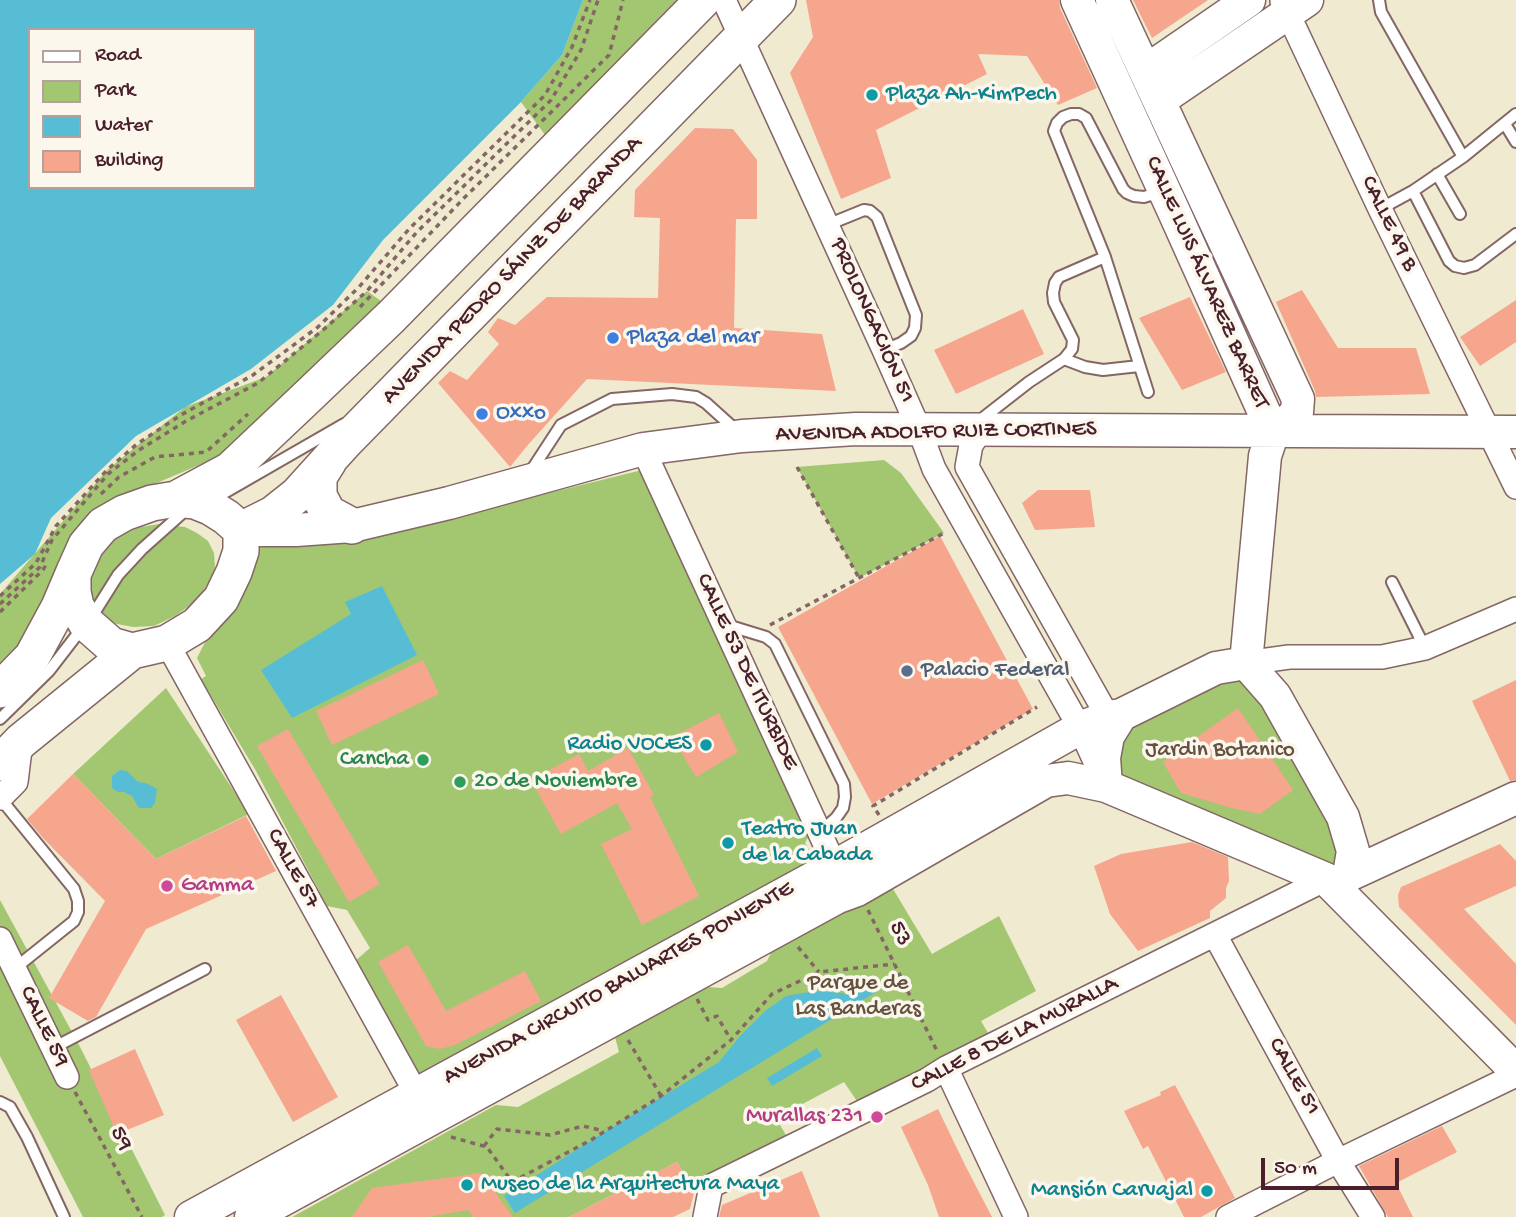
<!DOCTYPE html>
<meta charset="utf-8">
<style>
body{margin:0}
#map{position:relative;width:1516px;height:1217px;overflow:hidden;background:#efead0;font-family:"Gochi Hand",sans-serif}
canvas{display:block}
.legend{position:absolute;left:28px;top:28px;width:228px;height:161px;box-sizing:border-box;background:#fbf7ec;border:2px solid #b4a19f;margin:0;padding:9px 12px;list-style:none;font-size:21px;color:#4a1f2b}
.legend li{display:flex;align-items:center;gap:14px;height:35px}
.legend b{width:35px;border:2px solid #b4a19f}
.scale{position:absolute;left:1261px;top:1158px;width:138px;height:32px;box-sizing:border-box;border:4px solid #4a1f2b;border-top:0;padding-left:9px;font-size:21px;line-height:24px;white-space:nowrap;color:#4a1f2b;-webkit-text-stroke:5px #fbf7ec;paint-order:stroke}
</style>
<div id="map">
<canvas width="1516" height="1217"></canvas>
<ul class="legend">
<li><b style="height:9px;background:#fff"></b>Road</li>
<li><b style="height:19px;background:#a3c770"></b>Park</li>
<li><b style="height:19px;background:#57bdd5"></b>Water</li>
<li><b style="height:19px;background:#f7a68e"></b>Building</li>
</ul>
<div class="scale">50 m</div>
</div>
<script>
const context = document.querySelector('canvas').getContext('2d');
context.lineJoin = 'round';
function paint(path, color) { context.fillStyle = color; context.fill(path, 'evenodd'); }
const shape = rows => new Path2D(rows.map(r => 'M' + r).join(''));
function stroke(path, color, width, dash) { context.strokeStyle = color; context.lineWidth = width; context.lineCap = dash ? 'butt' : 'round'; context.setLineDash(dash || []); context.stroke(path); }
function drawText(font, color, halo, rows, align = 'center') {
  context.font = font + ' "Gochi Hand",sans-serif'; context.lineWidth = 7; context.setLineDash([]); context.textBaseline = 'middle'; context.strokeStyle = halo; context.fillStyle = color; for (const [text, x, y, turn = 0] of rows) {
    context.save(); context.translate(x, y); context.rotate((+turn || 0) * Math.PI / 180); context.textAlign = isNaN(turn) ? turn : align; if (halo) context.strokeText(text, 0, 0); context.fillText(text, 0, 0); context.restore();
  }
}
paint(shape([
 [583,0,677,0,545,135,521,102,562,55],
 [367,291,388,306,268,410,218,457,105,505,19,654,0,673,0,594,107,470,185,407,266,377],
 [884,460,901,473,944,533,859,578,797,467],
 [642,470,810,834,805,843,819,867,422,1080,354,962,370,948,347,910,327,906,256,771,201,679,206,676,197,658,257,540,452,517],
 [159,524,185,527,197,533,208,541,214,553,215,567,211,579,196,601,175,616,154,626,133,627,112,623,96,610,89,594,87,579,104,546,120,535,141,527],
 [1246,663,1343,817,1349,875,1106,786,1108,736],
 [166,688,249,814,156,859,73,774],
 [887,879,932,954,999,916,1036,991,981,1021,991,1038,861,1107,844,1082,776,1118,790,1142,694,1193,677,1162,569,1217,292,1217,496,1105,518,1107,619,1052,615,1037,708,987,722,988,767,961,773,949],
 [0,900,78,1043,165,1215,162,1217,83,1217,0,1056]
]), '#a3c770');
paint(shape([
 [0,0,583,0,562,55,521,102,383,240,333,305,251,369,136,436,51,518,35,554,0,584],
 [30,30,254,30,254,187,30,187],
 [382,586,417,655,292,718,261,670,351,614,345,602],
 [120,770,127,771,138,782,146,783,157,789,155,803,151,808,139,808,132,796,124,792,118,792,112,788,112,776],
 [874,980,881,989,515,1213,504,1196,606,1131,719,1062,740,1036,765,1011,786,996,815,991,843,993,847,995],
 [817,1048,822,1056,772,1086,767,1078]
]), '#57bdd5');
paint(shape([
 [806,0,1059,0,1060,8,1097,88,1058,105,1027,56,978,54,987,74,876,130,891,178,841,199,790,73,813,37],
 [1133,0,1208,0,1152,38],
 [695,128,733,129,757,160,757,219,736,219,734,328,822,334,836,391,587,379,527,446,510,467,438,383,450,371,467,380,499,344,488,332,498,318,515,325,547,297,658,298,660,218,634,217,635,190],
 [1302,290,1338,348,1416,348,1430,394,1316,397,1315,391,1276,302],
 [1190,297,1226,372,1182,390,1139,318],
 [1516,300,1516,342,1480,366,1460,337],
 [1023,309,1044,354,956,394,934,350],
 [1038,490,1090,490,1095,527,1035,530,1022,503],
 [940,536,1033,709,872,804,778,627],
 [423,660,439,694,332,745,316,711],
 [1516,680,1516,780,1510,781,1472,701],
 [1238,708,1293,790,1260,814,1232,808,1181,793,1163,762],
 [719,713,738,752,696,777,672,737],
 [288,729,380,884,349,902,257,746],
 [628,748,654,795,650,797,699,896,642,925,601,844,632,829,617,803,561,834,531,780,579,754,588,771],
 [73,774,156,859,246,816,276,871,146,929,96,1017,88,1021,49,998,105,901,43,838,27,819],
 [1192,842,1228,857,1229,881,1226,888,1226,898,1210,911,1210,918,1138,951,1110,914,1094,866,1121,854],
 [1500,844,1516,861,1516,886,1464,909,1516,964,1516,1025,1399,907,1398,895,1401,887],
 [408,945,446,1011,525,971,541,1001,455,1045,440,1049,426,1046,378,962],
 [281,995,338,1097,293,1122,236,1020],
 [135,1049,164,1115,117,1134,89,1070],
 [1175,1085,1235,1198,1201,1217,1184,1217,1148,1146,1143,1149,1124,1111,1161,1095,1160,1092],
 [938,1109,966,1167,992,1217,939,1217,928,1185,901,1127],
 [1442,1126,1457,1152,1396,1183,1413,1217,1388,1217,1359,1166],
 [677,1162,694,1193,690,1209,673,1217,569,1217],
 [802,1171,820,1217,719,1217,722,1205],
 [481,1173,513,1217,474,1217,468,1210,427,1217,352,1217,372,1188]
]), '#f7a68e');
const service = shape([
 [1379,0,1381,12,1463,157],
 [1505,124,1516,142],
 [1437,174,1460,214],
 [1413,191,1449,261,1455,266,1464,268,1475,265,1516,234],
 [1380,209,1413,191,1463,157,1516,114],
 [827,225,864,210,870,211,877,217,916,315,915,328,911,336,901,343,884,350],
 [1105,257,1148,392],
 [1064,359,1085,367,1103,370,1139,366],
 [979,421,1029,382,1064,359,1072,349,1073,340,1054,302,1053,293,1055,283,1059,277,1105,257,1054,131,1057,123,1063,117,1071,114,1079,114,1086,118,1123,189,1127,193,1134,196,1144,197,1161,192],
 [529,474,561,425,612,399,672,394,696,397,706,403,737,431],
 [212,500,344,424],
 [1392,582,1425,648],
 [727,625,766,637,775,644,844,784,845,797,843,808,836,818,820,832],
 [0,719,49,671,96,610,118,575,142,549,188,508],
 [0,798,74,889,78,901,78,912,74,921,14,969],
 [53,1048,205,969],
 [0,1102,10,1107,27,1137,64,1217]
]);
const minor = shape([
 [724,0,884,350,919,429,934,469,1080,728,1102,777],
 [1282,1,1380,209,1516,487],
 [981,430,971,445,967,467,1108,717],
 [643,449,835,866,845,877],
 [167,643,417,1095],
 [1246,663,1289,657,1382,657,1425,648,1516,609],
 [0,798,16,782,21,741],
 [1215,935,1338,1161,1373,1217],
 [0,939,67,1077],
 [946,1068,1016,1217],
 [705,1217,711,1186,927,1080,946,1068,1326,879,1336,878],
 [1228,1217,1338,1161,1516,1075]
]);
const secondary = shape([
 [1077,0,1175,214,1273,432],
 [1112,0,1298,399,1297,412,1287,422,1273,432],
 [1146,71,1249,0],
 [1160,100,1307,0],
 [241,530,296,530,352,526,449,503,643,449,742,436,856,429,1516,432],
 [1246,663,1275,696,1343,817,1353,851,1349,875],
 [1246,663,1265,456,1273,432],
 [1106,786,1104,758,1108,736,1121,715],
 [1349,875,1516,798],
 [191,1217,835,866,1080,728,1108,717,1121,715,1216,668,1246,663],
 [251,1217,838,897,857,890,1046,781,1068,778,1106,786,1326,879,1516,1071]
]);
const primary = shape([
 [329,461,319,477,319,496,328,513,352,526],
 [176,499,230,470,303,401,391,317,703,0],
 [176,499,195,501,210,507,226,517,241,530,241,551,234,572,221,599,197,625,167,643,132,651,111,645,86,623,76,606,73,592,73,574,86,545,103,525,124,513,152,503,176,499],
 [241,530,273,514,297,495,345,442,778,0],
 [0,690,32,657,59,607,73,574],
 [0,763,21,741,132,651]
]);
stroke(service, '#846665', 14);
stroke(minor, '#846665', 26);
stroke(secondary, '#846665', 35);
stroke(primary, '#846665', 38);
stroke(shape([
 [360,307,464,198,609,55,623,0],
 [797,467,859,578],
 [101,494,119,477,155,457,206,452,248,414],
 [0,596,36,563,56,526,107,470,137,444,181,415,253,375,318,327,359,287,409,229,545,95,572,47,590,0],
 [0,604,40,567,52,540,108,474,139,450,186,421,258,383,323,330,367,291,416,233,551,100,581,50,598,0],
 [0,612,43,570,47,563],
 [770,625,944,533],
 [879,815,873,806,1037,707],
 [868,910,937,1051],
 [798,947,819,972],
 [697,999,708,1020,717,1016,731,1040],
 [628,1040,661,1096],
 [75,1092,142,1217],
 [451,1137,487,1147,512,1182,591,1140,661,1096,731,1040,772,994,819,972,894,964],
 [484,1146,497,1129,550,1135,583,1126,604,1131]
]), '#846665', 3.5, [5, 5]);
stroke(service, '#fff', 10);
stroke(minor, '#fff', 23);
stroke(secondary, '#fff', 32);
stroke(primary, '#fff', 35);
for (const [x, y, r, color] of [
 [872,95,7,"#0f9aa8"],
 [613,338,7,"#3f7fe0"],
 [482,414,7,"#3f7fe0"],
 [907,671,7,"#5c6f8a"],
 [706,745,7,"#0f9aa8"],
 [423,760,7,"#2e9e5b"],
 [460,782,7,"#2e9e5b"],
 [728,843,7,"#0f9aa8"],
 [167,886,7,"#d1479c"],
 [877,1117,7,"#d1479c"],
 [467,1185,7,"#0f9aa8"],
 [1207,1191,7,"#0f9aa8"]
]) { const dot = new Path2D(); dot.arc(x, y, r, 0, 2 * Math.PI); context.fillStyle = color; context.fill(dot); stroke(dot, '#fbf7ec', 2.5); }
drawText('23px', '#0d838f', '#fbf7ec', [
 ["Plaza Ah-KimPech",886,95],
 ["Radio VOCES",692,745,"right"],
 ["Teatro Juan",742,830],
 ["de la Cabada",742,856],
 ["Museo de la Arquitectura Maya",481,1185],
 ["Mansión Carvajal",1193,1191,"right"]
], 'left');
drawText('23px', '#4a1f2b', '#fbf7ec', [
 ["CALLE 49 B",1388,224,64],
 ["AVENIDA PEDRO SÁINZ DE BARANDA",513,271,-46],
 ["CALLE LUIS ÁLVAREZ BARRET",1206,283,66],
 ["PROLONGACIÓN 51",871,321,66],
 ["AVENIDA ADOLFO RUIZ CORTINES",936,433,-1],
 ["CALLE 53 DE ITURBIDE",746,672,65],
 ["CALLE 57",292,869,61],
 ["53",899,934,64],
 ["AVENIDA CIRCUITO BALUARTES PONIENTE",619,984,-29],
 ["CALLE 59",43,1027,64],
 ["CALLE 8 DE LA MURALLA",1015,1035,-27],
 ["CALLE 51",1293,1077,61],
 ["59",120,1139,62]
]);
drawText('23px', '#366cbe', '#fbf7ec', [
 ["Plaza del mar",627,338],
 ["Oxxo",496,414]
], 'left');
drawText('23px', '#4e5e75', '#fbf7ec', [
 ["Palacio Federal",921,671]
], 'left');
drawText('23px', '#655140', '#fbf7ec', [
 ["Jardin Botanico",1220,751],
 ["Parque de",858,984],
 ["Las Banderas",858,1010]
]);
drawText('23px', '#27864d', '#fbf7ec', [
 ["Cancha",409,760],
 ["20 de Noviembre",474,782,"left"]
], 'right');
drawText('23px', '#b23c85', '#fbf7ec', [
 ["Gamma",181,886],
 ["Murallas 231",863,1117,"right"]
], 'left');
</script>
